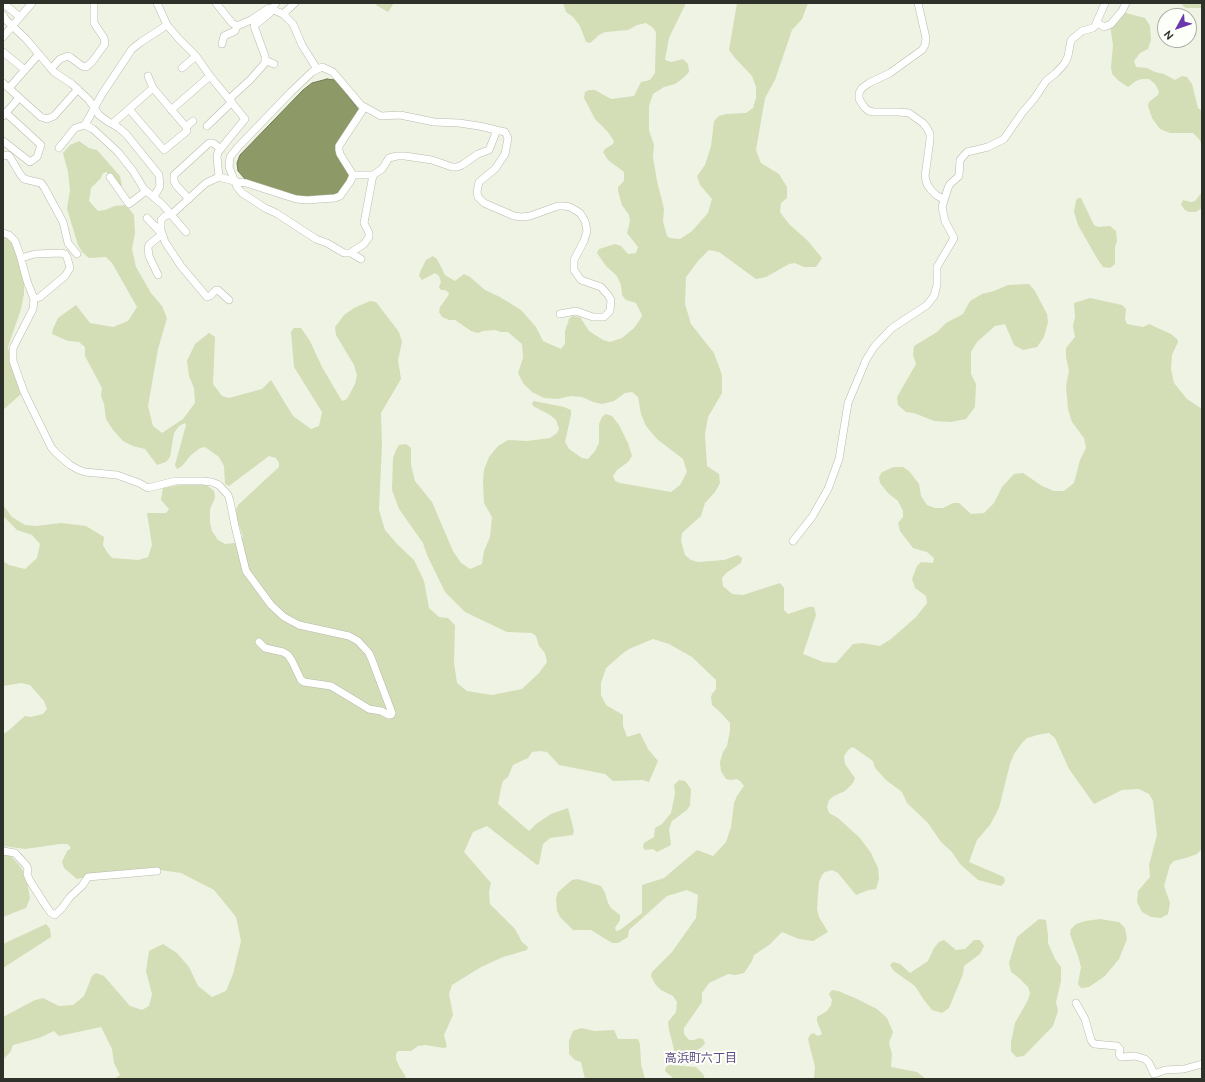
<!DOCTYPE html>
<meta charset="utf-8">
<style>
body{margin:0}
#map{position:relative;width:1205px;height:1082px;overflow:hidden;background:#eff3e4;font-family:Ubuntu,sans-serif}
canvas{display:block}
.frame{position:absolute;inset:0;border:4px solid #2e302a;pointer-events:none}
.north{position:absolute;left:1157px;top:8px;width:40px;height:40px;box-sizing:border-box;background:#fdfff9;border:1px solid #aaaca6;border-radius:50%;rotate:230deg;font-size:11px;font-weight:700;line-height:16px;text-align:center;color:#2e302a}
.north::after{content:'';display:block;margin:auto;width:14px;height:18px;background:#6937ae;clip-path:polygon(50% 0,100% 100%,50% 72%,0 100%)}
</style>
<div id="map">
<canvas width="1205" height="1082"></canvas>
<div class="frame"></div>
<div class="north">N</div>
</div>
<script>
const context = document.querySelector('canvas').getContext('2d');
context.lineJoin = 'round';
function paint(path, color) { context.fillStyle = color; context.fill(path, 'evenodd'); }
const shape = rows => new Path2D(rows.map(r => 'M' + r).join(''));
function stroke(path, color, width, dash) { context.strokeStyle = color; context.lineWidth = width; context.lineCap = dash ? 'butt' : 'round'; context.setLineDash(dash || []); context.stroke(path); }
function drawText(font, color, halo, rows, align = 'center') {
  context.font = font + ' Ubuntu,"Noto Sans JP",sans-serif'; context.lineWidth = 4; context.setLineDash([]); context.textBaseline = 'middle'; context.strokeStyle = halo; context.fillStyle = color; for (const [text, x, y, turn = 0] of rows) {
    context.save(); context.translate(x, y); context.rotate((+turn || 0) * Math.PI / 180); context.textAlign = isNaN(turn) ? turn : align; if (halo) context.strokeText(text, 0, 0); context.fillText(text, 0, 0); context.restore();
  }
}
paint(shape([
 [378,3,394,3,388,12,376,5],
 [563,3,686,3,669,38,665,59,667,61,672,62,683,59,688,64,689,72,682,79,675,84,664,87,653,94,649,106,649,130,654,145,653,157,657,181,664,209,663,222,667,236,670,238,680,239,691,232,708,213,712,199,700,185,697,176,705,165,711,146,714,121,719,116,726,114,746,113,753,108,756,98,756,87,752,76,735,58,729,50,737,3,808,3,802,19,792,30,775,80,765,98,756,150,761,163,779,174,787,187,787,198,781,203,780,212,789,224,808,241,822,258,816,267,804,267,795,263,789,264,766,277,756,279,719,252,709,250,698,261,686,277,685,304,691,324,714,353,722,375,722,393,708,417,705,434,707,466,719,474,720,483,715,492,705,503,701,516,682,533,681,541,685,555,691,560,698,562,724,560,738,555,742,558,741,563,726,573,722,578,723,586,732,594,743,595,780,583,784,588,784,610,788,614,809,607,814,607,816,615,803,654,823,662,836,663,853,644,862,643,880,646,891,639,916,617,927,603,926,596,915,588,912,579,917,566,921,562,933,563,934,558,927,552,913,548,900,531,898,523,903,517,903,511,898,501,888,493,880,483,879,477,882,472,894,467,903,467,909,471,919,484,921,496,927,505,935,508,943,508,953,503,959,503,971,514,984,513,994,503,1002,487,1014,474,1023,473,1042,486,1054,491,1064,491,1074,483,1080,460,1086,448,1084,438,1072,422,1068,409,1066,386,1069,371,1066,357,1066,348,1075,337,1073,326,1075,317,1074,303,1090,298,1122,305,1126,309,1125,319,1127,324,1143,327,1149,324,1171,334,1177,339,1178,342,1172,355,1171,369,1174,383,1187,399,1202,409,1202,849,1197,854,1189,857,1174,861,1170,865,1164,886,1170,903,1168,914,1161,918,1151,917,1142,912,1137,902,1138,891,1150,877,1149,865,1157,835,1153,801,1149,794,1139,789,1122,790,1094,804,1069,769,1055,738,1049,733,1037,735,1027,738,1022,743,1014,754,1010,764,999,808,990,825,977,840,969,862,1004,877,1005,882,1001,886,978,880,960,864,952,852,941,842,928,823,907,803,902,792,886,780,875,768,873,761,853,747,849,749,844,756,845,764,855,778,853,783,845,791,834,796,829,800,827,807,829,813,838,818,860,838,871,853,878,868,879,879,876,889,869,890,856,895,838,873,832,870,825,872,822,875,819,882,817,909,819,917,828,932,813,941,799,939,782,932,769,945,754,955,752,961,744,973,736,975,728,974,709,983,702,993,702,1002,684,1028,684,1034,689,1040,694,1040,699,1038,703,1039,705,1043,702,1047,695,1051,683,1057,675,1059,674,1049,669,1030,668,1022,676,1012,677,1002,673,996,661,990,655,984,651,976,652,972,672,952,696,918,698,895,687,890,667,896,629,930,628,937,618,943,612,943,591,930,573,930,560,917,557,911,556,899,558,892,572,880,578,879,594,884,601,886,605,893,608,903,611,908,620,915,620,920,615,928,616,931,620,930,642,913,642,885,664,878,697,850,713,856,726,842,731,827,734,803,737,796,744,786,741,782,737,779,731,780,726,779,721,771,720,762,723,752,727,746,730,731,730,723,720,712,712,705,711,697,712,694,716,689,716,680,692,657,669,644,653,639,629,649,622,654,606,668,601,683,601,695,606,705,623,715,623,726,627,737,640,733,648,749,658,761,649,782,642,780,613,781,605,774,559,765,547,752,540,751,532,752,528,758,513,765,508,777,503,781,501,788,498,804,529,831,536,824,551,814,568,808,574,831,573,835,550,838,543,844,539,864,537,865,487,826,473,832,464,852,491,883,489,892,490,904,515,929,522,942,528,947,527,950,503,957,481,967,452,985,449,994,453,1015,444,1035,447,1047,444,1048,425,1045,418,1046,411,1051,398,1051,396,1054,396,1059,399,1066,406,1077,403,1079,114,1079,120,1075,114,1063,112,1049,101,1027,59,1036,54,1031,39,1038,13,1045,11,1051,3,1060,3,1017,35,1000,43,998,59,1006,73,1005,84,996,92,976,96,973,104,976,130,1006,142,1010,149,1006,152,994,146,971,149,951,163,944,177,953,189,967,198,986,212,997,226,991,233,974,241,941,236,917,214,890,181,873,160,870,115,871,77,879,64,868,62,862,67,851,71,848,68,844,60,844,25,849,3,846,3,734,8,731,25,716,31,717,43,714,47,709,44,701,30,685,21,683,3,686,3,561,9,565,25,569,37,558,40,544,32,535,17,530,3,516,3,505,12,517,25,525,36,526,61,523,86,526,104,537,103,545,107,552,112,558,138,560,148,557,152,545,147,513,166,513,169,509,161,500,163,488,195,482,208,486,214,491,215,498,210,509,210,523,212,531,218,540,225,544,234,543,243,537,237,519,236,510,238,505,279,467,279,463,276,458,269,456,229,486,225,484,224,466,219,457,205,447,200,448,191,455,182,466,177,469,175,465,186,425,185,423,179,426,174,433,170,457,166,462,157,465,145,449,133,446,123,441,113,430,106,419,104,404,101,396,102,388,85,356,85,347,79,342,68,341,52,334,53,329,58,318,76,305,90,323,113,327,128,321,137,307,112,263,106,257,89,258,82,252,78,245,67,209,70,190,68,172,63,153,70,145,79,141,89,148,97,150,120,176,122,185,119,186,110,175,106,172,102,174,101,178,91,188,89,201,98,211,105,210,115,206,126,205,134,215,135,233,132,249,136,267,151,293,162,306,167,318,158,349,148,406,153,426,162,433,183,419,195,403,194,388,189,376,187,361,195,344,209,333,215,337,213,384,222,396,229,398,262,389,271,380,293,416,311,429,319,426,322,412,294,367,291,332,294,328,301,328,310,341,322,367,342,401,347,399,355,384,357,375,354,365,336,335,335,327,344,315,354,308,370,301,376,302,399,332,402,342,398,360,401,379,381,413,382,445,379,510,385,530,398,545,414,560,424,581,429,608,439,617,448,618,455,625,454,663,457,683,467,691,492,695,522,689,539,673,547,662,545,653,539,646,536,636,532,633,507,632,465,612,445,592,427,555,423,543,399,509,392,490,393,458,396,450,399,445,406,444,411,448,411,465,415,481,432,502,453,551,461,563,470,569,482,564,484,551,490,537,492,517,484,503,483,481,484,470,489,457,498,446,508,440,527,441,550,438,557,433,559,429,556,420,550,415,533,406,532,403,534,401,564,407,571,410,571,415,565,442,569,449,582,458,588,459,595,451,599,443,599,424,602,417,606,414,612,416,619,425,628,443,632,456,628,462,617,470,613,476,615,481,620,483,671,492,680,485,687,472,683,459,657,439,646,426,641,414,638,397,632,392,625,393,614,401,602,404,593,402,582,397,570,396,558,399,544,398,532,392,523,383,518,373,523,358,522,344,508,332,501,332,495,330,483,331,478,333,471,331,455,320,449,320,442,317,439,312,440,307,448,296,449,293,445,290,441,290,439,287,441,282,439,276,435,273,422,280,419,276,421,270,426,260,433,256,437,259,445,275,455,281,464,274,470,277,485,290,500,297,521,310,536,327,543,341,561,349,565,344,565,331,569,319,572,316,580,317,589,331,603,340,610,342,622,338,634,328,641,318,642,315,636,303,626,300,622,295,621,285,617,276,606,266,597,253,599,249,615,244,621,246,628,254,636,253,638,247,627,233,630,221,629,215,622,205,618,191,618,187,624,181,624,172,608,160,603,152,605,149,613,144,614,141,608,132,595,119,584,98,585,92,589,90,595,90,611,99,634,96,641,82,650,80,655,73,656,32,652,27,646,23,637,25,628,30,605,32,599,35,590,43,586,42,580,26,573,17,566,12],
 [1182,3,1202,3,1202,9,1200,8,1186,8,1183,6],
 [1117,13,1126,13,1145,18,1150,26,1151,40,1148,49,1140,53,1134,61,1136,67,1147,68,1155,72,1164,74,1175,80,1182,76,1187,77,1192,84,1198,108,1202,111,1202,145,1199,139,1193,133,1170,133,1160,129,1152,118,1148,106,1149,102,1158,95,1159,91,1155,84,1149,79,1142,79,1136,81,1128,87,1119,81,1112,74,1111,67,1113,45,1110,25],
 [1202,192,1202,208,1196,212,1189,212,1185,210,1181,205,1183,200,1191,202,1195,201],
 [1078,198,1081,198,1094,225,1098,227,1110,226,1116,231,1117,241,1115,247,1115,264,1110,268,1103,267,1098,260,1078,225,1074,212,1076,200],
 [3,237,8,238,11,241,16,250,24,281,24,294,21,309,8,347,12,367,21,394,3,410],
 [1029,284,1035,291,1047,314,1048,322,1044,337,1037,347,1023,350,1014,345,1005,324,995,326,977,342,971,352,971,374,976,384,975,407,966,419,951,422,934,421,914,413,906,412,898,405,897,397,916,364,913,355,914,346,937,332,946,323,963,314,970,301,982,294,994,291,1008,285],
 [679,780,685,781,691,789,690,805,687,810,672,821,669,829,671,845,657,852,653,849,645,850,643,847,644,843,654,837,655,828,662,824,671,813,675,794,674,785],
 [3,853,11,856,20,866,26,876,30,898,26,908,3,917],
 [1039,919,1046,920,1048,935,1048,943,1055,959,1061,967,1061,981,1056,1002,1058,1011,1053,1026,1024,1056,1016,1057,1011,1051,1011,1042,1015,1023,1028,1000,1030,993,1028,987,1018,977,1011,972,1009,963,1017,937],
 [1100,919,1119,922,1125,928,1127,939,1119,959,1105,976,1089,987,1081,988,1078,984,1081,967,1078,956,1070,934,1071,929,1076,924,1085,921],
 [46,924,50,929,51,937,3,968,3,944],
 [944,940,956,950,965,949,974,940,980,940,984,946,980,954,964,966,963,974,949,1008,942,1013,932,1010,924,1000,915,986,894,971,890,965,893,962,900,964,910,973,928,961,934,948,939,942],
 [832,990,838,991,855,998,877,1009,887,1018,893,1032,889,1043,892,1054,891,1067,917,1072,926,1079,814,1079,815,1067,808,1039,810,1035,813,1033,818,1036,822,1034,817,1021,817,1017,827,1011,831,1005,832,1000,829,994],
 [581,1028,595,1031,614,1030,618,1039,638,1039,640,1044,641,1064,645,1079,585,1079,581,1062,575,1060,569,1054,569,1041,573,1031],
 [669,1065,696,1067,703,1074,705,1079,674,1079,665,1071,666,1067]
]), '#d3ddb6');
const water = shape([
 [327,79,335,80,359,110,338,142,349,176,348,180,340,191,335,195,303,197,292,195,246,180,238,171,237,163,240,155,303,90,312,83,327,79]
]);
paint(water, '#8e9968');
stroke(water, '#717a55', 1);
const minor = shape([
 [3,3,20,17],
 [157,3,167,25,179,39,196,56,210,76,245,119,218,152,217,157,219,177],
 [216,3,232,23,237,26,251,20,269,8,283,14,293,24,302,45,317,69],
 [918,3,926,38,925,45,922,50,890,73,869,83,862,88,859,93,859,99,865,108,869,111,874,112,899,112,909,113,923,123,927,128,930,134,930,140,925,176,927,184,931,190,936,195,943,199],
 [283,14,295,3],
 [3,15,6,20,26,39,54,72,72,84,89,100,99,115,107,121,119,128,126,134,159,175,160,186,154,197],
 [1098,23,1104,27,1111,24,1122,11,1126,3],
 [3,37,32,3],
 [222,44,224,36,235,31,237,26],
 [3,52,25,70],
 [265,60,274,64],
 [182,68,196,56],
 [51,69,60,59,68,56,70,57,82,66,86,67,92,62,105,44,104,38,94,23,94,3],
 [3,83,41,117,47,119,54,116,78,89],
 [9,88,39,54],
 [229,99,250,80,265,63,265,56,254,26,270,13,276,3],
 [129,109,164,150,187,131,186,127,153,88,148,76],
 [171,110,210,76],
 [3,116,19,98],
 [112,124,153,88],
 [85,125,102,94,132,49,141,42,167,25],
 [207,126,232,102],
 [186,127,193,121],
 [3,141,30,162,37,157,41,145,6,113],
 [59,148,75,128,85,125,93,129,118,152,133,171,144,189,163,205,186,232],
 [3,156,8,155,10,157,20,174,24,179,41,183,44,187,63,222,68,243,77,254],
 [353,175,373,175],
 [110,177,129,204,146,191],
 [189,199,176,185,174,181,174,175,209,143,213,143,221,149],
 [147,218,162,234,149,245,148,248,149,256,158,275],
 [3,233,9,235,15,241,20,255,27,281,34,299,33,309,13,348,13,361,24,392,51,447,57,454,70,465,79,470,85,472,117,475,139,483,148,488,175,481,202,481,212,482,219,485,228,495,230,501,235,526,246,571,271,605,284,617,299,625,349,636,358,641,369,653,372,660,392,713,391,715,389,715,381,711,369,709,331,686,304,682,301,680,292,661,288,655,283,652,265,648,259,642],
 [351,253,353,251,364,244,369,237,369,233,364,223,373,175,382,169,389,158,397,156,405,156,432,160,452,167,457,167,462,165,478,154,489,150,495,135,496,130],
 [21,258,35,254,60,253,65,254,67,257,70,268,65,276,40,297,34,299],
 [361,259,351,253,344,253,327,243,316,239,276,213,265,208,242,193,237,187,229,167,230,157,238,147,291,92,312,72,322,67,333,72,361,105,381,116,400,115,434,122,459,123,479,126,505,132,508,138,505,154,495,169,479,182,477,192,478,197,484,203,514,216,522,217,530,216,558,206,564,206,570,207,580,213,585,221,587,231,584,241,574,260,574,270,581,280,601,287,608,295,611,300,610,311,604,317,593,317,576,311,560,314],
 [229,300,218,290,216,290,210,296,207,297,181,266,165,242,161,230,161,220,165,216,172,214,206,183,219,177,238,182,246,183,296,199,307,200,335,198,340,196,350,182,353,175,340,154,339,150,339,146,364,108],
 [793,541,812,517,828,489,839,459,848,403,866,360,874,347,892,328,927,305,934,296,937,285,937,267,954,238,945,221,942,207,948,188,950,184,959,176,960,160,967,152,988,147,1004,139,1022,113,1034,99,1046,81,1056,73,1065,63,1068,56,1071,40,1082,31,1093,28,1095,26,1105,3],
 [3,851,15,853,26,865,28,869,27,874,30,881,46,906,51,913,55,915,62,908,70,897,82,886,88,877,157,871],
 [1076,1003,1085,1019,1091,1040,1094,1044,1117,1046,1120,1049,1119,1054,1121,1057,1135,1056,1145,1059,1149,1063,1154,1074,1165,1070,1184,1069,1202,1064]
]);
stroke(minor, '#b7bbad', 8);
stroke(minor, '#fff', 7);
drawText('12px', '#604a88', '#fdfff9', [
 ["高浜町六丁目",701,1058]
]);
</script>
